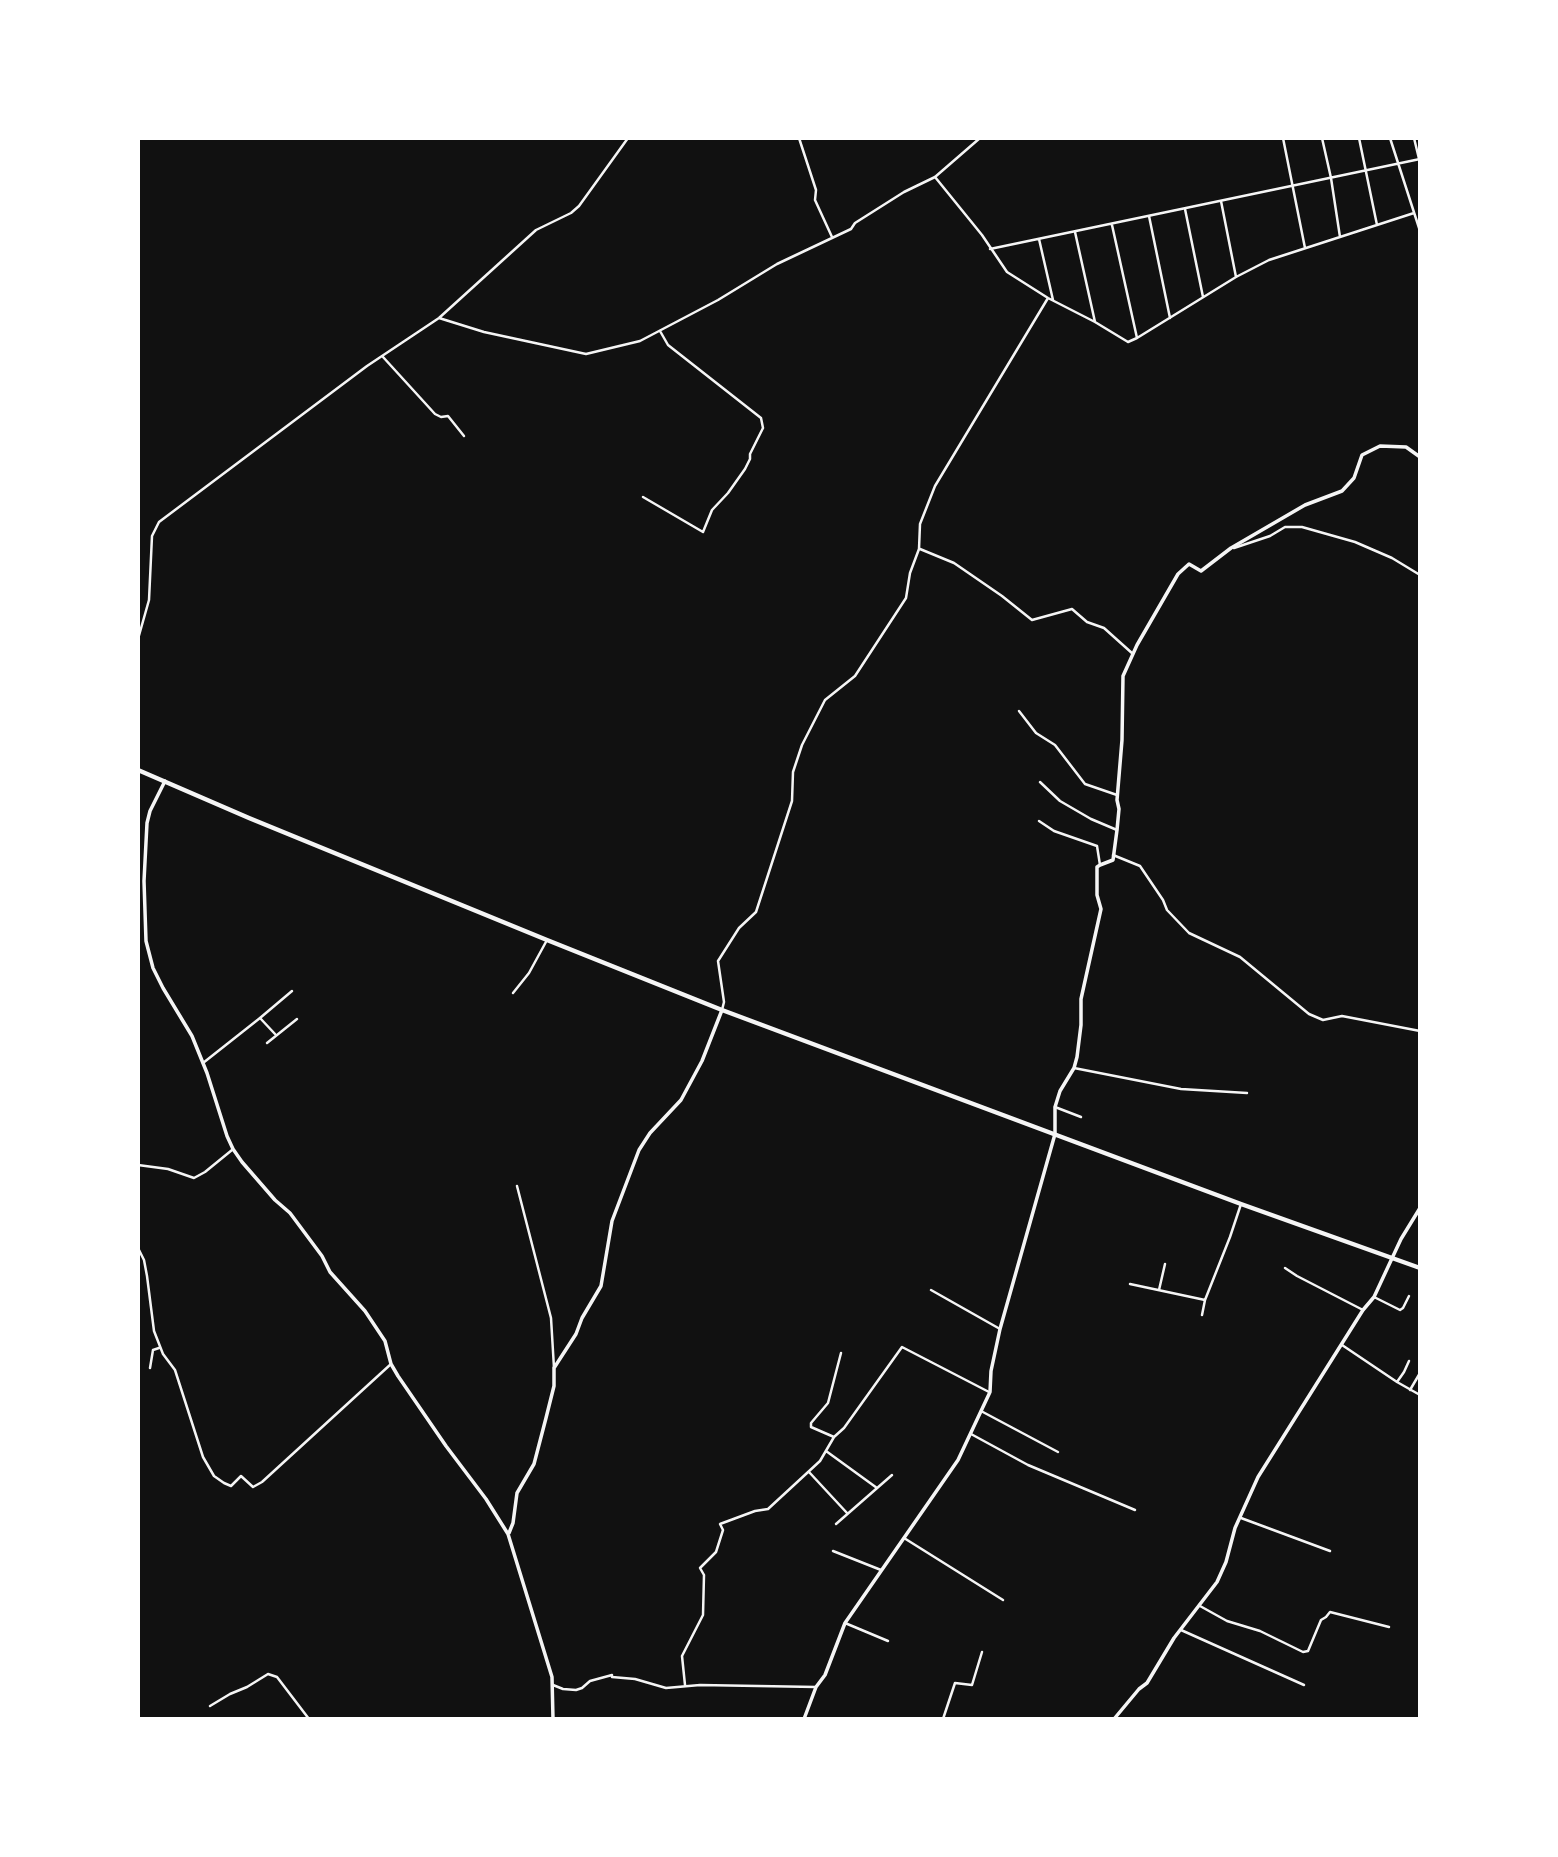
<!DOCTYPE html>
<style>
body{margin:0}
#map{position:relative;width:1558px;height:1857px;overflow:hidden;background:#111;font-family:Figtree,sans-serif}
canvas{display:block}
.frame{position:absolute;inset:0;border:140px solid #fff;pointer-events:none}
</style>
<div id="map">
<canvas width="1558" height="1857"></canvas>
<div class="frame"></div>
</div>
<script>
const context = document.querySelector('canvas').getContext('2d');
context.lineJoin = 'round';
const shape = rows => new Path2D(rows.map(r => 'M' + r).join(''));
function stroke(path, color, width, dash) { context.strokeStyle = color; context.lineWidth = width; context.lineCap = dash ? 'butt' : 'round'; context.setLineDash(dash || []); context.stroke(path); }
stroke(shape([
 [799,138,816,190,815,200,832,237],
 [1283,138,1305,248],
 [1322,138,1331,178,1340,237],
 [1359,138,1377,225],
 [1390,138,1420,231],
 [1414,138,1420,163],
 [935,177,982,235,1007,272,1048,298,1095,322,1128,342,1137,338,1236,277,1269,260,1414,213],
 [1221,201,1236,277],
 [1185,209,1203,297],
 [1149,216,1170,318],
 [1112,225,1137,338],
 [1075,232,1095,322],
 [1039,239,1053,300],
 [990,249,1420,159],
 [439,318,484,332,586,354,640,341,718,300,777,264,851,229,855,223,904,192,935,177,980,138],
 [383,357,435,414,441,417,448,416,464,436],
 [643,497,703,532,712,510,728,493,745,469,750,459,750,454,763,428,761,418,668,345,660,331],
 [1234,548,1270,536,1285,527,1302,527,1355,542,1392,558,1420,575],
 [920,549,954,563,1002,596,1032,620,1072,609,1087,622,1104,628,1133,654],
 [138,639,149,600,152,536,159,522,367,366,439,318,536,230,571,213,579,206,628,138],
 [1019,711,1036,733,1055,745,1085,784,1117,795],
 [1040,782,1060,801,1091,819,1117,830],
 [1039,821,1054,831,1097,846,1100,865],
 [1113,855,1140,866,1163,900,1167,910,1189,933,1240,957,1309,1014,1323,1020,1342,1016,1420,1031],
 [513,993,529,973,547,940],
 [722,1010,724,1002,718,961,739,928,756,912,792,801,793,772,802,745,825,700,855,676,906,598,910,573,919,549,920,524,935,486,1048,298],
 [260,1018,275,1034],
 [267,1043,297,1019],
 [203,1063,260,1018,292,991],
 [1074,1068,1181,1089,1247,1093],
 [1055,1107,1081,1117],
 [138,1165,168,1169,194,1178,205,1172,232,1150],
 [517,1186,551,1318,554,1368],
 [138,1248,144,1260,147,1276,154,1331,163,1354,175,1370,203,1457,214,1476,224,1483,231,1486,241,1476,253,1487,262,1482,391,1364],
 [1285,1268,1297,1276,1363,1310],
 [1130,1284,1205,1300],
 [931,1290,1000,1329],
 [1159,1290,1165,1264],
 [1374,1297,1400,1310,1403,1308,1409,1296],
 [1202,1315,1205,1300,1230,1237,1241,1204],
 [1342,1345,1397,1382,1420,1395],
 [841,1353,828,1403,811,1423,811,1427,834,1437,844,1428,902,1347,989,1392],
 [150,1368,153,1350,159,1348],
 [1397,1382,1404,1372,1409,1361],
 [1410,1390,1420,1373],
 [981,1411,1058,1452],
 [971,1434,1028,1465,1135,1510],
 [826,1451,877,1488],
 [809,1472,847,1513],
 [1241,1518,1330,1551],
 [836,1524,892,1475],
 [904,1538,1003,1600],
 [833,1551,881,1570],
 [1200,1606,1227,1621,1260,1631,1303,1652,1308,1651,1321,1620,1326,1617,1330,1612,1389,1627],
 [845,1623,888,1641],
 [1181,1630,1304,1685],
 [553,1685,563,1689,576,1690,582,1688,590,1681,612,1675,612,1677,635,1679,666,1688,700,1685,816,1687],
 [685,1685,682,1656,703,1615,704,1575,700,1568,716,1552,723,1530,720,1524,755,1511,768,1509,820,1461,834,1437],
 [210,1706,230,1694,247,1687,268,1674,277,1677,309,1719],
 [943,1719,955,1683,972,1685,982,1652]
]), '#f5f5f5', 2.5);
stroke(shape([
 [165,781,150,811,147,823,144,881,146,941,153,968,163,988,192,1036,207,1073,227,1136,233,1149,242,1162,275,1200,290,1213,322,1256,330,1272,365,1311,385,1341,391,1364,398,1376,446,1446,486,1499,508,1534,552,1677,553,1719],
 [509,1533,513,1523,517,1493,534,1464,546,1418,554,1386,554,1368,576,1334,582,1318,601,1286,612,1221,639,1150,650,1133,681,1100,702,1061,722,1010],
 [804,1719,816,1687,825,1675,845,1623,958,1460,990,1392,991,1371,1000,1329,1055,1134,1055,1107,1060,1091,1074,1068,1077,1057,1081,1025,1081,999,1101,909,1097,895,1097,867,1100,865,1113,860,1117,830,1119,809,1117,800,1122,740,1123,676,1137,645,1178,574,1189,564,1201,571,1231,548,1305,505,1342,491,1354,478,1362,455,1380,446,1406,447,1420,457],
 [1114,1719,1139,1689,1147,1683,1174,1638,1217,1582,1226,1562,1235,1528,1258,1477,1363,1310,1374,1297,1401,1239,1420,1208]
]), '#f5f5f5', 3.5);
stroke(shape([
 [138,770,249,818,547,940,722,1010,1241,1204,1420,1268]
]), '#f5f5f5', 4.5);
</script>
